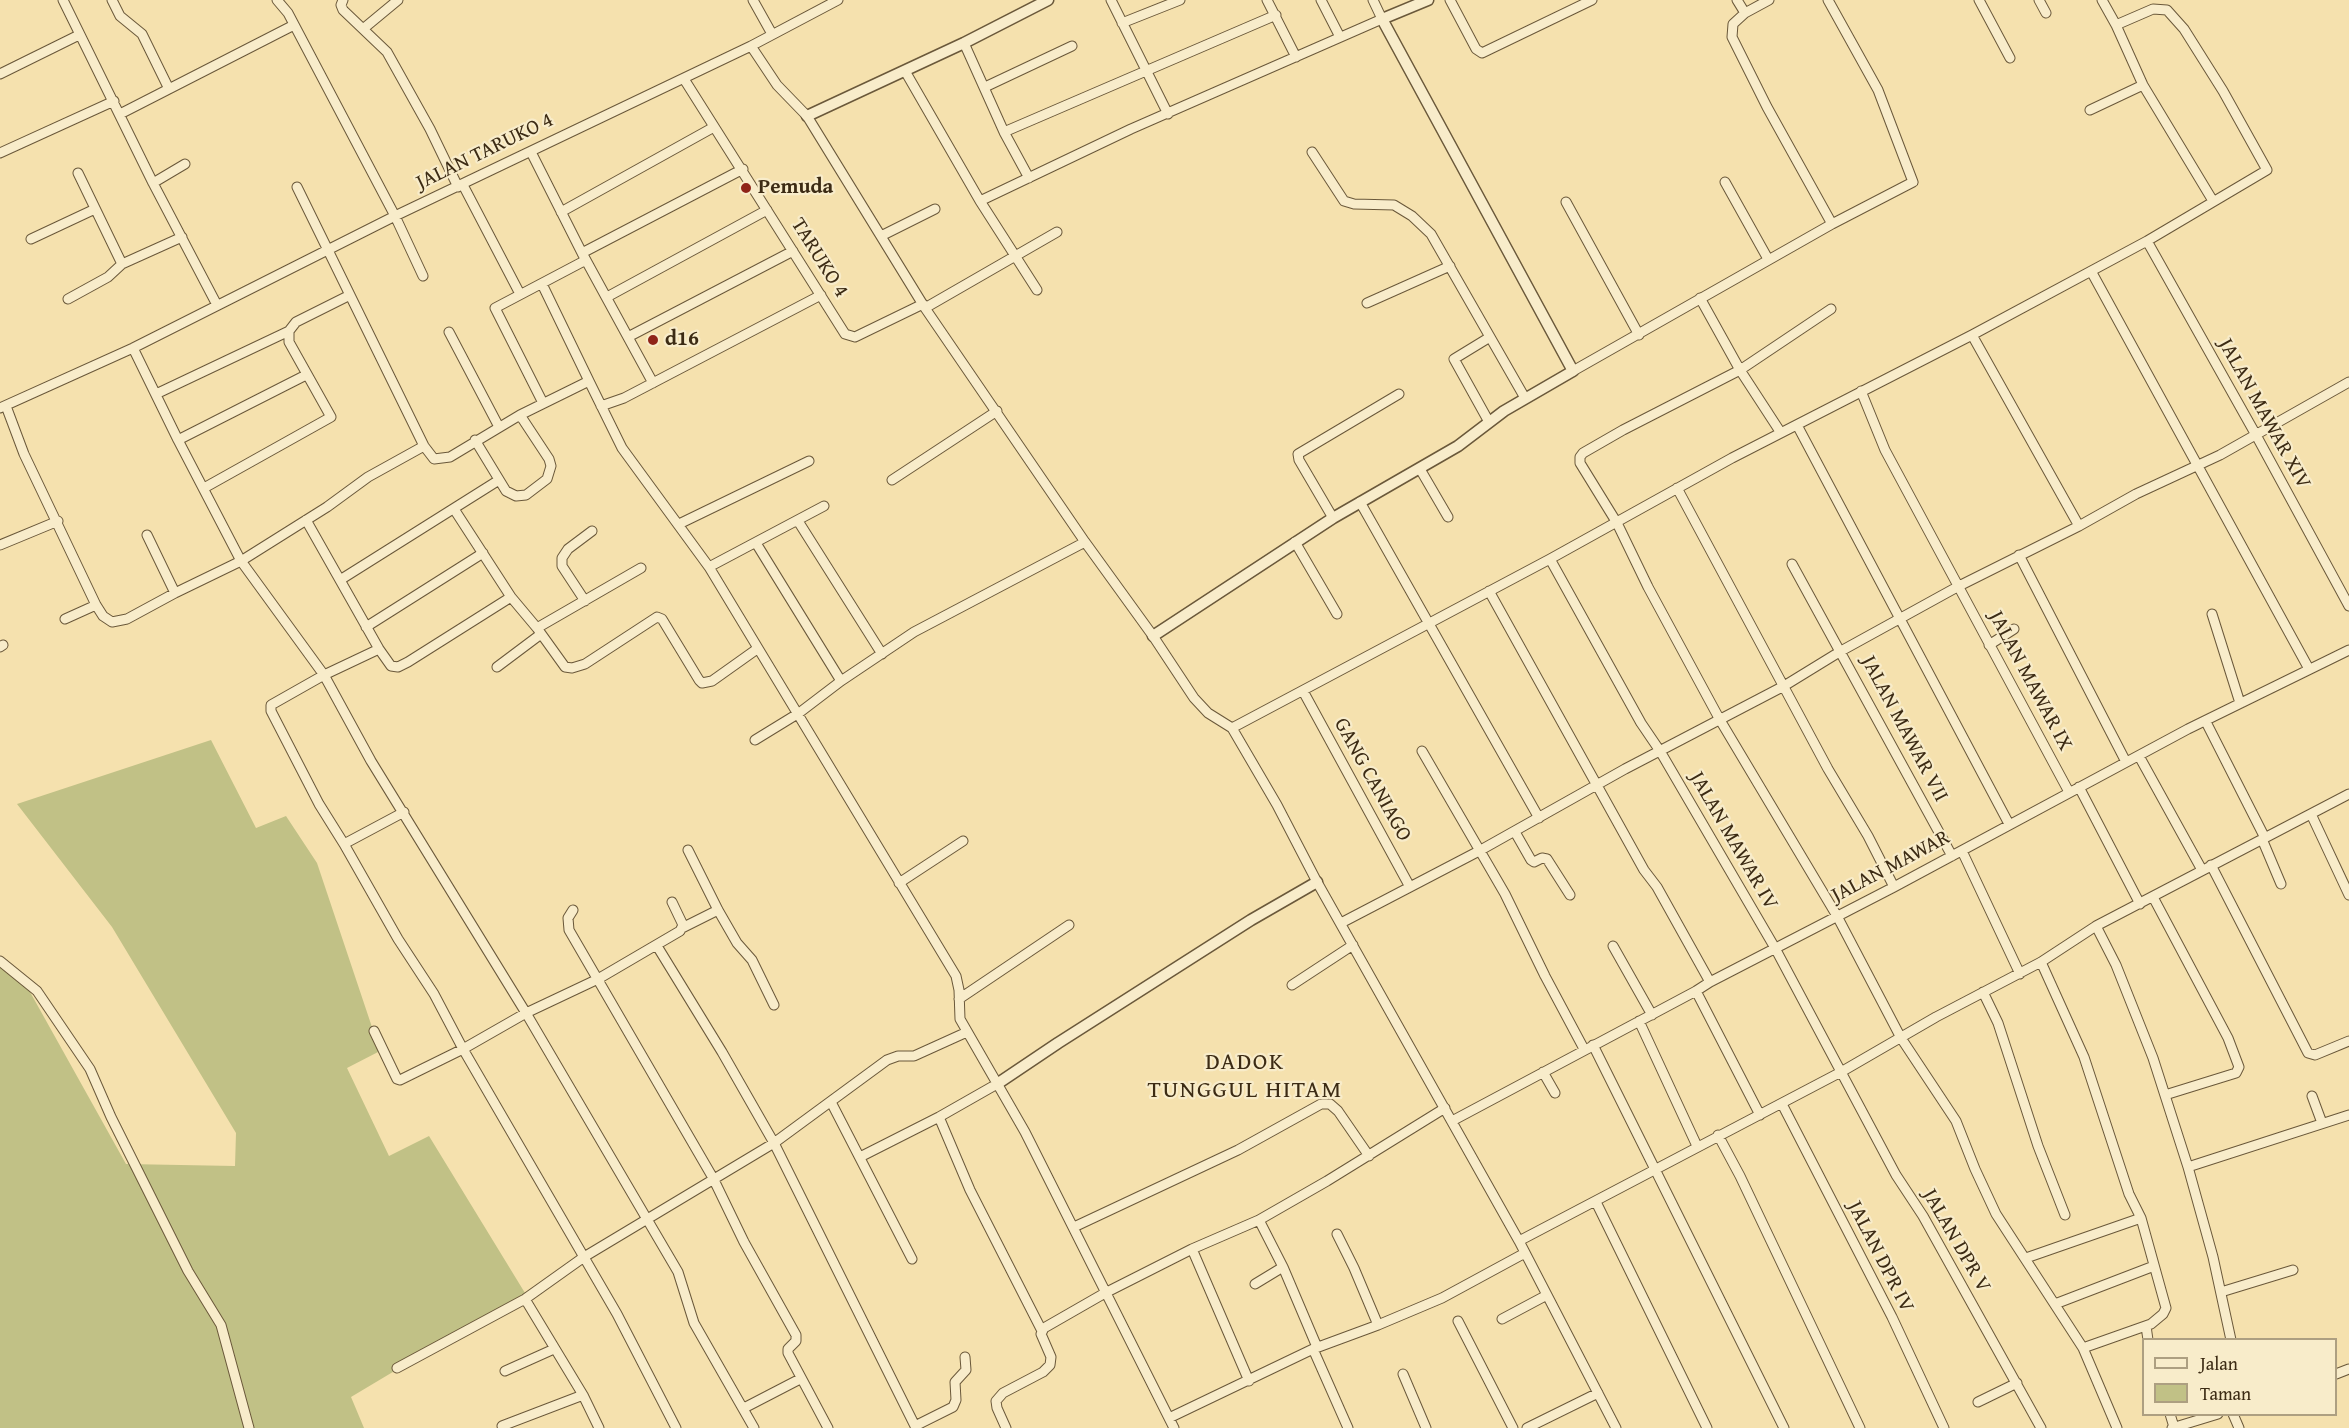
<!DOCTYPE html>
<style>
body{margin:0}
#map{position:relative;width:2349px;height:1428px;overflow:hidden;background:#f5e1ae;font-family:"Gentium Book Plus",serif}
canvas{display:block}
.legend{position:absolute;left:2142px;top:1338px;width:195px;height:78px;box-sizing:border-box;background:#f8ecca;border:2px solid #ad9f81;margin:0;padding:8px 10px;list-style:none;font-size:18px;color:#3c2b14}
.legend li{display:flex;align-items:center;gap:12px;height:30px}
.legend b{width:30px;border:2px solid #ad9f81}
</style>
<div id="map">
<canvas width="2349" height="1428"></canvas>
<ul class="legend">
<li><b style="height:8px;background:#f8ecca"></b>Jalan</li>
<li><b style="height:16px;background:#c1c186"></b>Taman</li>
</ul>
</div>
<script>
const context = document.querySelector('canvas').getContext('2d');
context.lineJoin = 'round';
function paint(path, color) { context.fillStyle = color; context.fill(path, 'evenodd'); }
const shape = rows => new Path2D(rows.map(r => 'M' + r).join(''));
function stroke(path, color, width, dash) { context.strokeStyle = color; context.lineWidth = width; context.lineCap = dash ? 'butt' : 'round'; context.setLineDash(dash || []); context.stroke(path); }
function drawText(font, color, halo, rows, align = 'center') {
  context.font = font + ' "Gentium Book Plus",serif'; context.lineWidth = 4.5; context.setLineDash([]); context.textBaseline = 'middle'; context.strokeStyle = halo; context.fillStyle = color; for (const [text, x, y, turn = 0] of rows) {
    context.save(); context.translate(x, y); context.rotate((+turn || 0) * Math.PI / 180); context.textAlign = isNaN(turn) ? turn : align; if (halo) context.strokeText(text, 0, 0); context.fillText(text, 0, 0); context.restore();
  }
}
paint(shape([
 [211,740,256,828,286,816,317,863,380,1051,347,1068,389,1156,429,1136,525,1293,351,1397,364,1428,0,1428,0,958,25,983,126,1164,235,1166,236,1133,112,927,17,804]
]), '#c1c186');
const minor = shape([
 [63,0,153,183,217,305],
 [112,0,120,16,142,34,169,89],
 [277,0,288,13,395,216,423,276],
 [343,0,341,5,343,10,387,52,430,129,458,187],
 [753,0,772,34],
 [1111,0,1168,114],
 [1267,0,1296,57],
 [1321,0,1340,37],
 [1450,0,1476,49,1482,53,1592,0],
 [1737,0,1745,13],
 [1769,0,1745,13,1733,24,1732,37,1767,107,1832,224],
 [1979,0,2010,58],
 [2039,0,2046,13],
 [2102,0,2116,25,2143,85,2213,201],
 [1122,23,1180,0],
 [363,29,398,0],
 [964,43,1004,132,1029,178],
 [751,46,838,0],
 [905,71,980,201,1131,129,1382,19,1373,0],
 [0,74,79,35],
 [684,79,845,334,855,337,923,304],
 [985,87,1072,46],
 [2090,110,2143,85],
 [120,114,294,25],
 [1004,132,1276,15],
 [531,152,582,253,653,383],
 [1312,152,1344,201,1354,204,1394,205,1412,216,1431,234,1525,398],
 [0,153,114,101],
 [78,173,122,264],
 [1725,182,1768,259],
 [153,183,185,164],
 [463,185,520,294],
 [297,187,424,446,434,459,450,457,520,415,589,381,622,448,709,567,956,976,959,990,960,1019,1025,1132,1174,1428],
 [980,201,1037,290],
 [1566,202,1639,335],
 [561,212,714,127],
 [881,236,935,209],
 [31,239,95,209],
 [2147,241,2256,435,2349,606],
 [582,253,743,169],
 [2091,271,2309,669],
 [542,284,589,381],
 [607,297,767,210],
 [1700,298,1740,370,1781,433],
 [68,299,108,277,122,264,182,237],
 [1367,303,1450,266],
 [925,308,1057,232],
 [1831,309,1740,370,1623,430,1583,453,1580,457,1580,463,1617,523,1648,587,1720,720,1837,916,1901,1038,1956,1121,1975,1169,1996,1214,2083,1348,2117,1428],
 [449,332,499,427],
 [1972,335,2079,526],
 [628,337,793,251],
 [133,348,178,440,241,561,324,675,371,761,526,1013,598,979,680,931,683,925,672,902],
 [1573,371,1832,224,1913,182,1878,90,1828,0],
 [1861,391,1885,450,2069,792],
 [156,394,289,331],
 [543,403,495,308,586,260],
 [6,406,24,454,96,605,103,616,112,622,127,619,175,593,241,561,327,507,368,477,424,446],
 [601,406,624,398,821,295],
 [0,408,133,348,395,216,751,46,777,85,807,116,925,308,1085,542,1153,636,1194,698,1208,713,1232,728,1277,805,1317,882,1519,1241,1616,1428],
 [1489,422,1454,359,1490,337],
 [1797,425,2009,824],
 [178,440,306,375],
 [475,440,506,491,516,496,526,495,547,479,551,466,549,459,520,415],
 [1420,469,1448,517],
 [892,480,997,411],
 [204,488,331,417,289,342,289,331,296,322,350,295],
 [1677,488,1828,769,1868,836,1894,887],
 [1360,502,1539,818],
 [454,509,511,597,537,628,565,667,572,668,585,664,657,617,662,619,699,680,702,683,712,681,757,649],
 [1333,518,1299,460,1298,454,1399,394],
 [306,520,379,649,391,666,398,667,408,662,511,597],
 [798,521,882,654],
 [679,524,809,461],
 [147,535,175,593],
 [1295,542,1337,614],
 [756,543,841,681],
 [0,545,58,521],
 [2019,555,2126,762],
 [1550,559,1641,723,1660,751,1775,948,1896,1175,1923,1216,2041,1428],
 [1792,564,1952,856],
 [709,567,824,506],
 [340,580,499,480],
 [1489,591,1644,870,1657,887,1710,982],
 [585,601,562,566,562,558,568,549,592,531],
 [2212,614,2240,703],
 [65,619,96,605],
 [366,627,483,553],
 [537,628,641,568],
 [1989,645,2014,629],
 [0,647,3,645],
 [497,667,541,634],
 [1303,691,1410,887],
 [2206,722,2265,838],
 [1232,728,1550,559,1732,458,1972,335,2147,241,2267,170,2223,91,2184,29,2167,10,2153,9,2116,25],
 [755,740,799,713,841,681,914,632,1085,542],
 [1422,751,1505,894,1545,976,1584,1049],
 [2139,756,2202,870],
 [2079,787,2140,904],
 [404,812,344,844,398,939,434,994,463,1049,617,1314,676,1428],
 [2311,814,2349,895],
 [1515,832,1531,860,1534,862,1542,858,1547,859,1570,895],
 [2262,839,2281,884],
 [344,844,319,804,271,711,271,705,324,675,379,649],
 [688,850,718,910,737,943,752,960,774,1005],
 [1962,851,2020,974],
 [2211,865,2308,1053,2315,1055,2349,1041],
 [899,883,963,841],
 [2153,897,2228,1038,2239,1067,2236,1073,2165,1095],
 [573,910,568,918,569,930,713,1178,744,1242,796,1335,796,1341,788,1349,788,1353,828,1428],
 [1341,923,1479,851,1625,769,1784,686,1841,651,1959,586,2079,526,2136,494,2220,455,2349,382],
 [2096,926,2116,965,2153,1058,2188,1167,2213,1257,2231,1340],
 [682,928,718,910],
 [657,946,722,1052,774,1143,916,1428],
 [1613,946,1652,1015],
 [0,961,37,991,90,1069,111,1117,188,1271,221,1325,249,1428],
 [2041,962,2084,1057,2129,1194,2141,1218,2166,1308,2163,1314,2151,1324,2083,1348],
 [1292,985,1353,945],
 [1696,991,1760,1115],
 [1983,992,1998,1023,2038,1146,2065,1215],
 [959,999,1069,925],
 [1639,1021,1697,1146],
 [374,1031,397,1079,400,1080,463,1049,526,1013,678,1272,694,1323,754,1428],
 [1593,1045,1784,1428],
 [1543,1072,1555,1093],
 [2312,1096,2322,1123],
 [831,1102,912,1259],
 [1782,1104,1892,1317,1944,1428],
 [939,1117,970,1190,1042,1331],
 [1452,1121,1696,991,1710,982,1894,887,2188,729,2349,650],
 [1718,1135,1740,1176,1860,1428],
 [860,1157,939,1117,997,1084],
 [2188,1167,2349,1115],
 [1596,1202,1707,1428],
 [1259,1220,1283,1267,1317,1347],
 [1074,1227,1238,1150,1321,1104,1330,1104,1338,1111,1369,1156],
 [1337,1234,1354,1268,1378,1325],
 [1519,1241,1841,1072,1936,1017,2041,962,2096,926,2349,794],
 [1192,1249,1249,1381],
 [2026,1258,2141,1218],
 [1255,1284,1283,1267],
 [2221,1292,2293,1270],
 [525,1299,583,1395,599,1428],
 [2055,1304,2154,1266],
 [1502,1319,1547,1295],
 [1458,1321,1513,1428],
 [2146,1326,2148,1340],
 [1313,1349,1348,1428],
 [397,1368,525,1299,584,1257,774,1143,887,1060,898,1056,914,1056,967,1032],
 [505,1371,554,1349],
 [1403,1374,1426,1428],
 [2336,1374,2349,1369],
 [1978,1402,2017,1383],
 [744,1408,800,1379],
 [2170,1414,2174,1427],
 [2233,1414,2239,1428],
 [1169,1418,1313,1349,1378,1325,1442,1298,1525,1253],
 [502,1426,583,1395],
 [915,1426,953,1407,956,1400,955,1382,966,1370,965,1357],
 [1006,1428,997,1408,996,1401,1003,1393,1043,1372,1050,1365,1051,1357,1041,1334,1044,1328,1105,1293,1192,1249,1259,1220,1327,1181,1445,1108],
 [1527,1428,1598,1393],
 [2172,1428,2218,1414]
]);
const tertiary = shape([
 [807,116,964,43,1048,0],
 [1153,636,1333,518,1458,446,1504,411,1573,371,1382,19,1428,0],
 [997,1084,1058,1043,1251,920,1317,882]
]);
stroke(minor, '#6a583a', 11);
stroke(tertiary, '#6a583a', 13);
stroke(minor, '#f8ecca', 9);
stroke(tertiary, '#f8ecca', 10);
for (const [x, y, r, color] of [
 [746,188,6,"#8f2418"],
 [653,340,6,"#8f2418"]
]) { const dot = new Path2D(); dot.arc(x, y, r, 0, 2 * Math.PI); context.fillStyle = color; context.fill(dot); stroke(dot, '#f8ecca', 2); }
drawText('21px', '#3c2b14', '#f8ecca', [
 ["JALAN TARUKO 4",485,152,-26],
 ["TARUKO 4",819,258,58],
 ["JALAN MAWAR XIV",2264,414,61],
 ["JALAN MAWAR IX",2030,681,62],
 ["JALAN MAWAR VII",1904,729,62],
 ["GANG CANIAGO",1372,780,61],
 ["JALAN MAWAR IV",1733,841,60],
 ["JALAN MAWAR",1891,867,-28],
 ["JALAN DPR V",1956,1241,60],
 ["JALAN DPR IV",1880,1257,63]
]);
drawText('bold 21px', '#3c2b14', '#f8ecca', [
 ["Pemuda",758,188],
 ["d16",665,340]
], 'left');
context.letterSpacing = '1.5px';
drawText('24px', '#3c2b14', '#f8ecca', [
 ["DADOK",1245,1063],
 ["TUNGGUL HITAM",1245,1091]
]);
context.letterSpacing = '0px';
</script>
